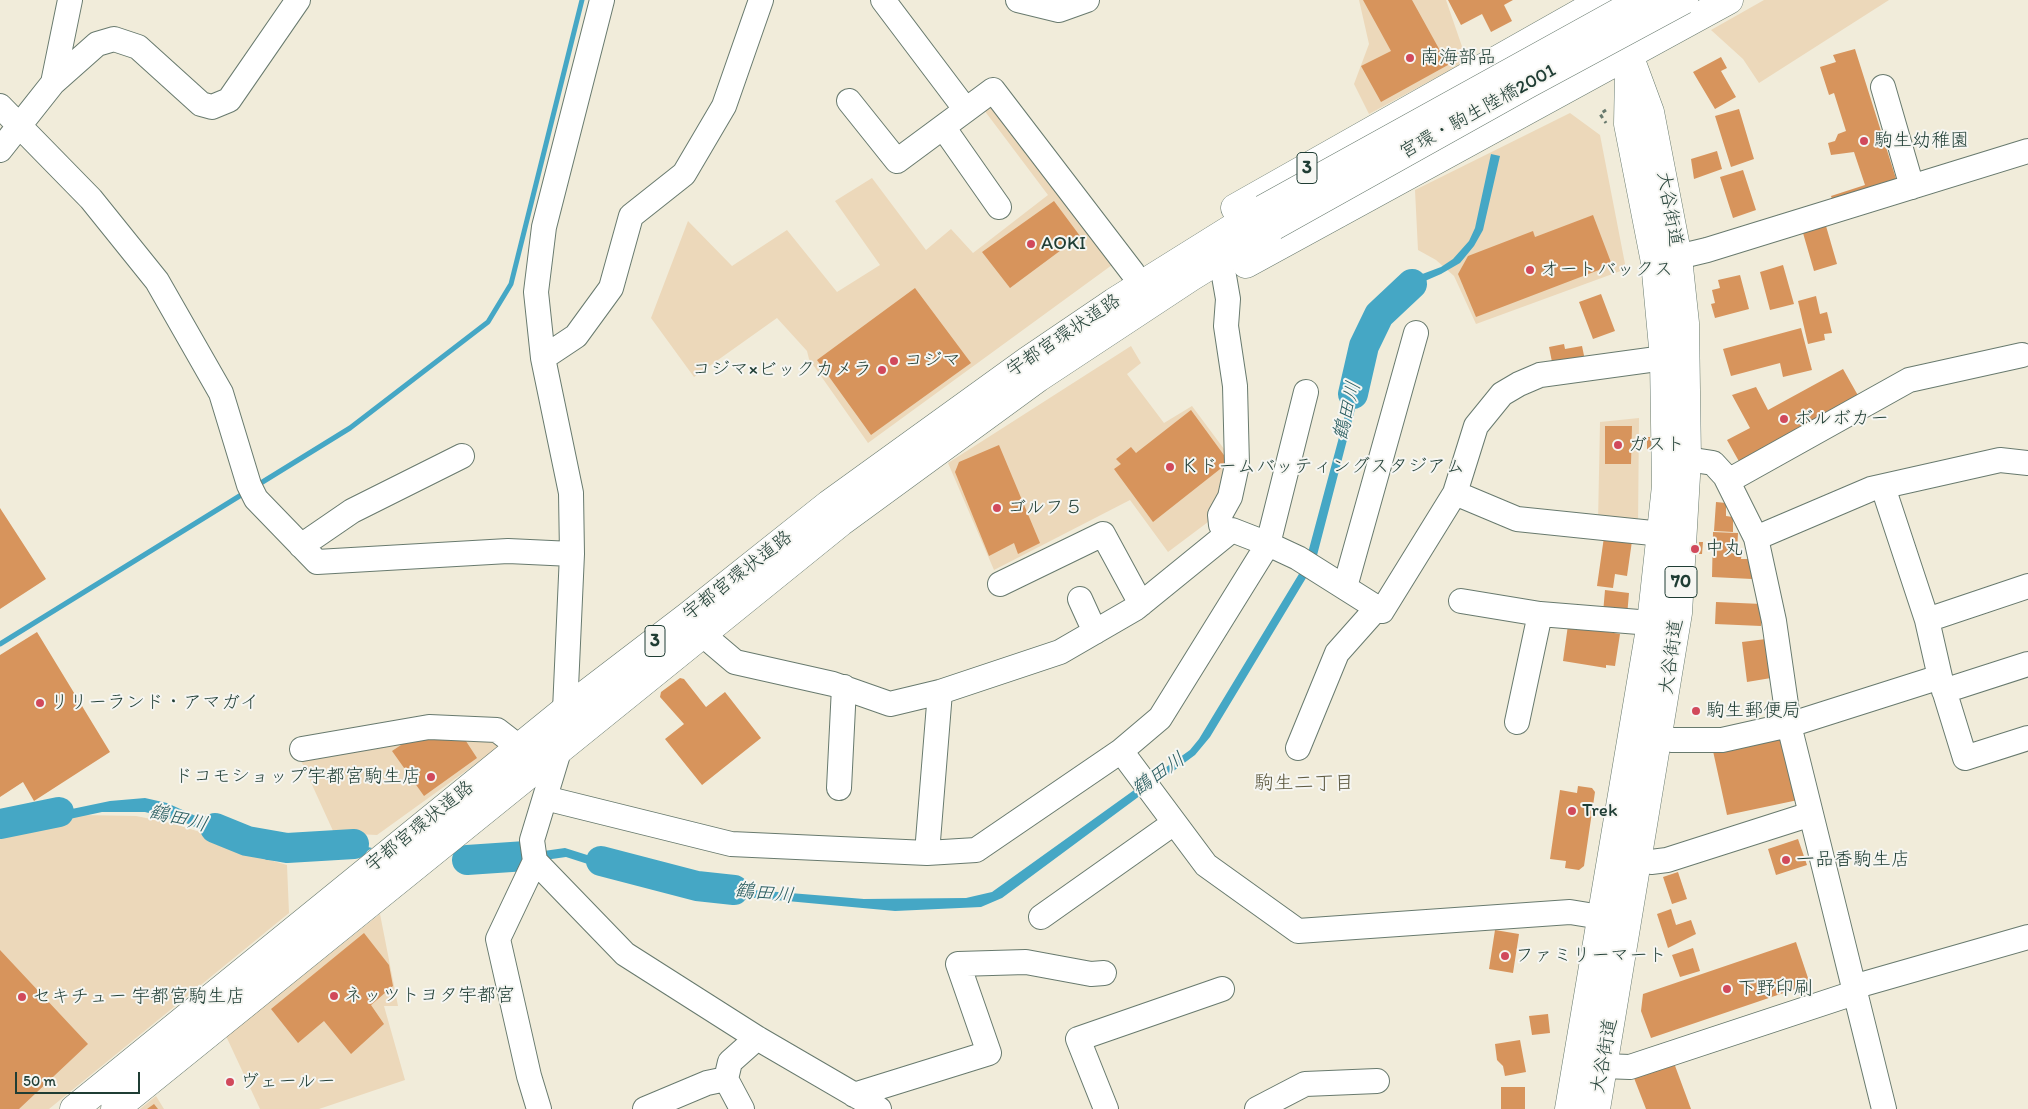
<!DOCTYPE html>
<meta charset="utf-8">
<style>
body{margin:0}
#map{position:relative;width:2028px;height:1109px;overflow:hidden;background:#f1ecda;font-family:Itim,sans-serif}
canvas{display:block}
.scale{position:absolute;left:15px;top:1072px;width:125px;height:22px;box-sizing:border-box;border:2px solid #1f3d34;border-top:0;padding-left:6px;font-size:15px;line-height:18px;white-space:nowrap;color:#1f3d34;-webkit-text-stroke:4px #f6f6f2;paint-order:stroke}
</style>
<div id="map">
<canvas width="2028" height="1109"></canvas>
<div class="scale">50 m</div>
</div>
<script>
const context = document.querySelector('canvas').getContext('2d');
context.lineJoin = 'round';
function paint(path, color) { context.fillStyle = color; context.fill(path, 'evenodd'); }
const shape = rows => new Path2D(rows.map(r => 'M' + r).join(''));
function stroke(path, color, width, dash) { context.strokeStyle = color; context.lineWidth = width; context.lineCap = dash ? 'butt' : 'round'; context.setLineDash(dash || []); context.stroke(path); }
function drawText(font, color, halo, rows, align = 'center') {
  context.font = font + ' Itim,"Klee One",sans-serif'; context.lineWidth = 4; context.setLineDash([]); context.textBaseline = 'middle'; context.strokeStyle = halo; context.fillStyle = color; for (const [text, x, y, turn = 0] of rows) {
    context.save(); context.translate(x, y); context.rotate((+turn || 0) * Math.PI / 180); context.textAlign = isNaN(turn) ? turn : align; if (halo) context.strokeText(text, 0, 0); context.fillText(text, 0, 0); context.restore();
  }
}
paint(shape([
 [1359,0,1446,0,1467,61,1369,114,1354,84,1369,44],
 [1764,0,1889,0,1759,83,1743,59,1711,30],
 [992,97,1112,265,868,443,809,359,807,351,777,318,694,377,651,318,688,221,732,266,787,230,837,292,880,265,835,201,872,178,926,250,951,229,973,253,1048,195,981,106],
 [1570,113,1600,135,1626,269,1476,324,1454,276,1436,260,1418,250,1415,190],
 [1131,346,1141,363,1127,374,1164,423,1192,406,1233,461,1229,486,1208,522,1168,552,1130,500,994,570,948,463],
 [1639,418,1638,528,1598,523,1600,422],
 [430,731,496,734,502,745,377,835,334,833,298,754],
 [81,815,136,816,171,823,213,836,263,858,287,865,289,913,49,1109,0,1109,0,835],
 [380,914,398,1006,384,1006,405,1080,319,1109,260,1109,226,1036],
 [156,1096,164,1109,140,1109]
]), '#ecd8ba');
paint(shape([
 [1491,154,1500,156,1483,230,1474,246,1460,263,1441,274,1418,284,1401,296,1389,312,1368,359,1315,563,1210,737,1195,755,1002,898,981,907,895,911,690,892,653,885,566,857,466,871,465,862,565,848,679,884,864,899,966,898,992,892,1190,750,1199,739,1305,564,1360,359,1379,319,1388,302,1398,291,1417,276,1441,267,1453,259,1469,241,1475,228],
 [145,798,167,803,273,851,289,851,329,843,346,842,372,848,364,853,333,851,290,861,267,860,186,823,145,812,102,812,0,834,0,824,110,801]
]), '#45a7c5');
stroke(shape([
 [256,486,350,428,488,322,511,284,582,0],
 [0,644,246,492]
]), '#45a7c5', 5);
stroke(shape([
 [1353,394,1364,346,1379,315,1412,284],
 [0,824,59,812],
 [215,828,247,841,287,848,354,844],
 [467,860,526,856],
 [601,861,697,886,734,890]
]), '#45a7c5', 30);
paint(shape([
 [1363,0,1412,0,1448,65,1381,102,1361,66,1391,51],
 [1448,0,1513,0,1504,5,1512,21,1491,32,1482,14,1461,25],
 [1855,49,1898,185,1834,205,1831,196,1865,185,1854,152,1831,155,1828,143,1835,141,1838,134,1846,131,1834,93,1829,95,1820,67,1836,62,1833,55],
 [1721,57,1727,68,1721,71,1736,97,1715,109,1693,72],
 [1739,109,1754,159,1731,167,1715,116],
 [1717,151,1722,169,1694,179,1691,159],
 [1743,170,1756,210,1733,218,1720,177],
 [1054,201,1080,236,1010,288,982,252],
 [1593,215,1612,265,1476,317,1458,274,1468,256,1533,231,1535,237],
 [1826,226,1837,264,1814,271,1803,233],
 [1783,265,1794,304,1770,310,1760,272],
 [1740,275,1749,309,1715,318,1711,304,1715,303,1712,290,1720,288,1718,280],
 [915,288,971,363,871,435,817,360],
 [1601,294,1615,331,1593,339,1579,302],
 [1816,296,1820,314,1827,312,1832,333,1824,334,1825,340,1808,344,1798,301],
 [1801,328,1812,370,1783,377,1780,363,1731,376,1723,349],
 [1564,344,1565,349,1582,346,1586,365,1554,372,1549,347],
 [1843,369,1860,399,1741,465,1727,440,1750,428,1732,395,1756,387,1768,410],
 [1191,410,1229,462,1153,522,1114,469,1121,464,1116,459,1131,447,1136,453],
 [1605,426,1632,426,1631,464,1605,464],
 [1647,437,1651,437,1651,450,1647,449],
 [999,445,1040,543,1018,554,1014,543,989,556,955,472,959,462],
 [1716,502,1726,503,1726,516,1733,517,1733,532,1714,531],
 [0,508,46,579,0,609],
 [1713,532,1738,533,1737,552,1742,552,1741,559,1753,559,1752,579,1712,577],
 [1604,537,1632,541,1627,576,1615,574,1613,588,1597,586],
 [1699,542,1703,542,1702,554,1699,554],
 [1605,590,1629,593,1627,616,1603,613],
 [1716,602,1762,604,1761,626,1715,624],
 [1568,625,1620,634,1615,666,1606,665,1606,668,1563,661],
 [37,632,110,752,34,801,23,782,0,797,0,655],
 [1766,639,1771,678,1747,682,1742,642],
 [680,678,684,679,706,707,725,692,761,738,702,785,665,739,684,724,660,697,661,692],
 [462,735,477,758,424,796,392,751,413,737],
 [1785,736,1798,800,1727,815,1713,751],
 [1578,786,1592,788,1595,792,1584,866,1579,870,1565,868,1566,861,1550,859,1560,790,1577,793],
 [1798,839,1807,865,1776,875,1768,849],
 [1678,872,1687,899,1672,904,1663,877],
 [1671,909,1676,925,1691,920,1696,934,1668,948,1657,914],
 [1495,930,1519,934,1513,973,1489,969],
 [364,933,389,965,393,986,371,1005,384,1024,351,1054,324,1021,298,1043,271,1009],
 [1796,942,1810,984,1651,1038,1641,1011,1643,994],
 [1693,948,1700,971,1680,977,1672,955],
 [0,950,88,1044,19,1109,0,1109],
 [1548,1014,1550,1033,1532,1035,1529,1016],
 [1520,1040,1526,1072,1505,1076,1503,1066,1497,1060,1495,1044],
 [1674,1063,1691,1109,1646,1109,1634,1078],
 [1501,1087,1525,1087,1525,1109,1501,1109],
 [154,1104,158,1109,147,1109]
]), '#d7945c');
const minor = shape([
 [883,0,966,110],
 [1018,0,1059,10,1087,0],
 [53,83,70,0],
 [1883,87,1912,187],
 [849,101,897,161,993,90,1133,273],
 [0,106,91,199,157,281,221,393,249,485,256,499,317,562,508,551,572,554],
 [943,127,999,207],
 [0,150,53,83,97,44,114,39,138,47,201,104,212,107,229,100,298,0],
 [1661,261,1707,250,2028,151],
 [1224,276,1228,299,1226,326,1235,386,1237,465,1230,497,1220,515,1221,525,1227,534],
 [543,358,576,336,611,288,631,216,684,174,724,106,761,0],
 [1687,459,1713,463,1725,476,1756,538,1774,621,1789,725,1884,1109],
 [1728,481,1909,380,2022,355],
 [1883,487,1927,620],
 [1455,493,1517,519,1662,534],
 [1756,538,1871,489,2000,460,2028,463],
 [301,546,352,511,462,456],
 [1000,584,1103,534,1141,604],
 [1345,587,1416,333],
 [1080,599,1095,632],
 [1461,601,1540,614,1651,623],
 [702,634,735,662,833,684,890,704,940,692,1060,652,1136,608,1232,530,1268,544,1298,558,1382,611,1455,493,1476,426,1502,394,1519,384,1540,375,1664,358],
 [1940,677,1965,758,2028,738],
 [1944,691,2028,664],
 [1517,722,1540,614],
 [1639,734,1672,740,1722,740,1789,725,1940,677,1927,620,2028,586],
 [1298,748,1337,653,1377,608],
 [302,749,429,727,497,730,519,747],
 [1121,751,1160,718,1268,544,1306,392],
 [839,788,844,687],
 [545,798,731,844,927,853,976,850,1121,751,1206,865,1298,931,1570,912,1619,920],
 [927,853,940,692],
 [1638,860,1651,862,1667,860,1811,814],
 [535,861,625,954,757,1038,879,1109],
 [1041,917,1174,823],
 [1853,987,2028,937],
 [1603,1066,1630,1067,1854,993],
 [854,1095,989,1053,958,964,1026,962,1091,974,1104,973],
 [539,1109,529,1076,498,939,535,861,532,840,559,751,565,710,572,554,571,493,543,358,536,292,544,227,602,0],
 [645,1109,707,1083,726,1079],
 [742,1109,726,1079,730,1062,757,1038],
 [1106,1109,1078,1039,1222,989],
 [1257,1109,1305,1084,1377,1081]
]);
const major = shape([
 [1235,208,1603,0],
 [1246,264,1729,0],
 [74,1109,565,710,688,616,829,504,1027,361,1114,302,1263,209],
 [115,1109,841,522,1038,378,1191,277,1274,226],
 [1569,1109,1651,623,1666,486,1664,358,1655,262,1628,124,1629,72],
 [1596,1109,1678,613,1687,459,1685,323,1678,258,1650,112,1629,55,1619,9]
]);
stroke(minor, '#687a6e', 26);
stroke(major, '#687a6e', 29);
stroke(shape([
 [1606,110,1600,114,1606,123]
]), '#687a6e', 3, [4, 4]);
stroke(minor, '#fff', 24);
stroke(major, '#fff', 28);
const majorBridge = shape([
 [1263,209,1641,0],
 [1274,226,1528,84,1684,0]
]);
stroke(majorBridge, '#687a6e', 29, []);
stroke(majorBridge, '#fff', 28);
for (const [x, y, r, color] of [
 [1410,58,5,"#d1495b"],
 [1864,141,5,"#d1495b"],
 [1031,244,5,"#d1495b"],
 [1530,270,5,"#d1495b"],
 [894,361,5,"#d1495b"],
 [882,370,5,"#d1495b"],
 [1784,419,5,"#d1495b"],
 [1618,445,5,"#d1495b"],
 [1170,467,5,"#d1495b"],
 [997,508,5,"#d1495b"],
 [1695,549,5,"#d1495b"],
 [40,703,5,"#d1495b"],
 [1696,711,5,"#d1495b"],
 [431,777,5,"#d1495b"],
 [1572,811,5,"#d1495b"],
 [1786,860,5,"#d1495b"],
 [1505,956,5,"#d1495b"],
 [1727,989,5,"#d1495b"],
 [334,996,5,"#d1495b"],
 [22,997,5,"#d1495b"],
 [230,1082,5,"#d1495b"]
]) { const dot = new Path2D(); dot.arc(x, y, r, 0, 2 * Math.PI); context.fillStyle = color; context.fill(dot); stroke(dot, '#f6f6f2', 2); }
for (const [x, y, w] of [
 [1307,168,20],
 [1681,582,32],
 [655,641,20]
]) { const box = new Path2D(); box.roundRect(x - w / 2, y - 15.5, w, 31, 4); context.fillStyle = '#f6f6f2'; context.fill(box); stroke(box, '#1f3d34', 1); }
drawText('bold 18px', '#1f3d34', null, [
 ["3",1307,168],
 ["70",1681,582],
 ["3",655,641]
]);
drawText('19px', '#1f3d34', '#f6f6f2', [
 ["南海部品",1420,58],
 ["駒生幼稚園",1874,141],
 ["AOKI",1041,244],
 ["オートバックス",1540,270],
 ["コジマ",904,361],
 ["コジマ×ビックカメラ",872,370,"right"],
 ["ボルボカー",1794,419],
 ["ガスト",1628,445],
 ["Ｋドームバッティングスタジアム",1180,467],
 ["ゴルフ５",1007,508],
 ["中丸",1705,549],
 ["リリーランド・アマガイ",50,703],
 ["駒生郵便局",1706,711],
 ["ドコモショップ宇都宮駒生店",421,777,"right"],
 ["Trek",1582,811],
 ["一品香駒生店",1796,860],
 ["ファミリーマート",1515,956],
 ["下野印刷",1737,989],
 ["ネッツトヨタ宇都宮",344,996],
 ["セキチュー 宇都宮駒生店",32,997],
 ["ヴェールー",240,1082]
], 'left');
drawText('19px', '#1f3d34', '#f6f6f2', [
 ["宮環・駒生陸橋2001",1478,112,-29],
 ["大谷街道",1669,209,80],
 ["宇都宮環状道路",1064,336,-34],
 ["宇都宮環状道路",738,576,-38],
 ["大谷街道",1672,657,-82],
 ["宇都宮環状道路",420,827,-39],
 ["大谷街道",1605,1056,-80]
]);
drawText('italic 20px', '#2a5d60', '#f6f6f2', [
 ["鶴田川",1348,411,-76],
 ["鶴田川",1159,775,-35],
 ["鶴田川",178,819,14],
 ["鶴田川",764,894,6]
]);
drawText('20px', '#5f5b42', '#f6f6f2', [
 ["駒生二丁目",1304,784]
]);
</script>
